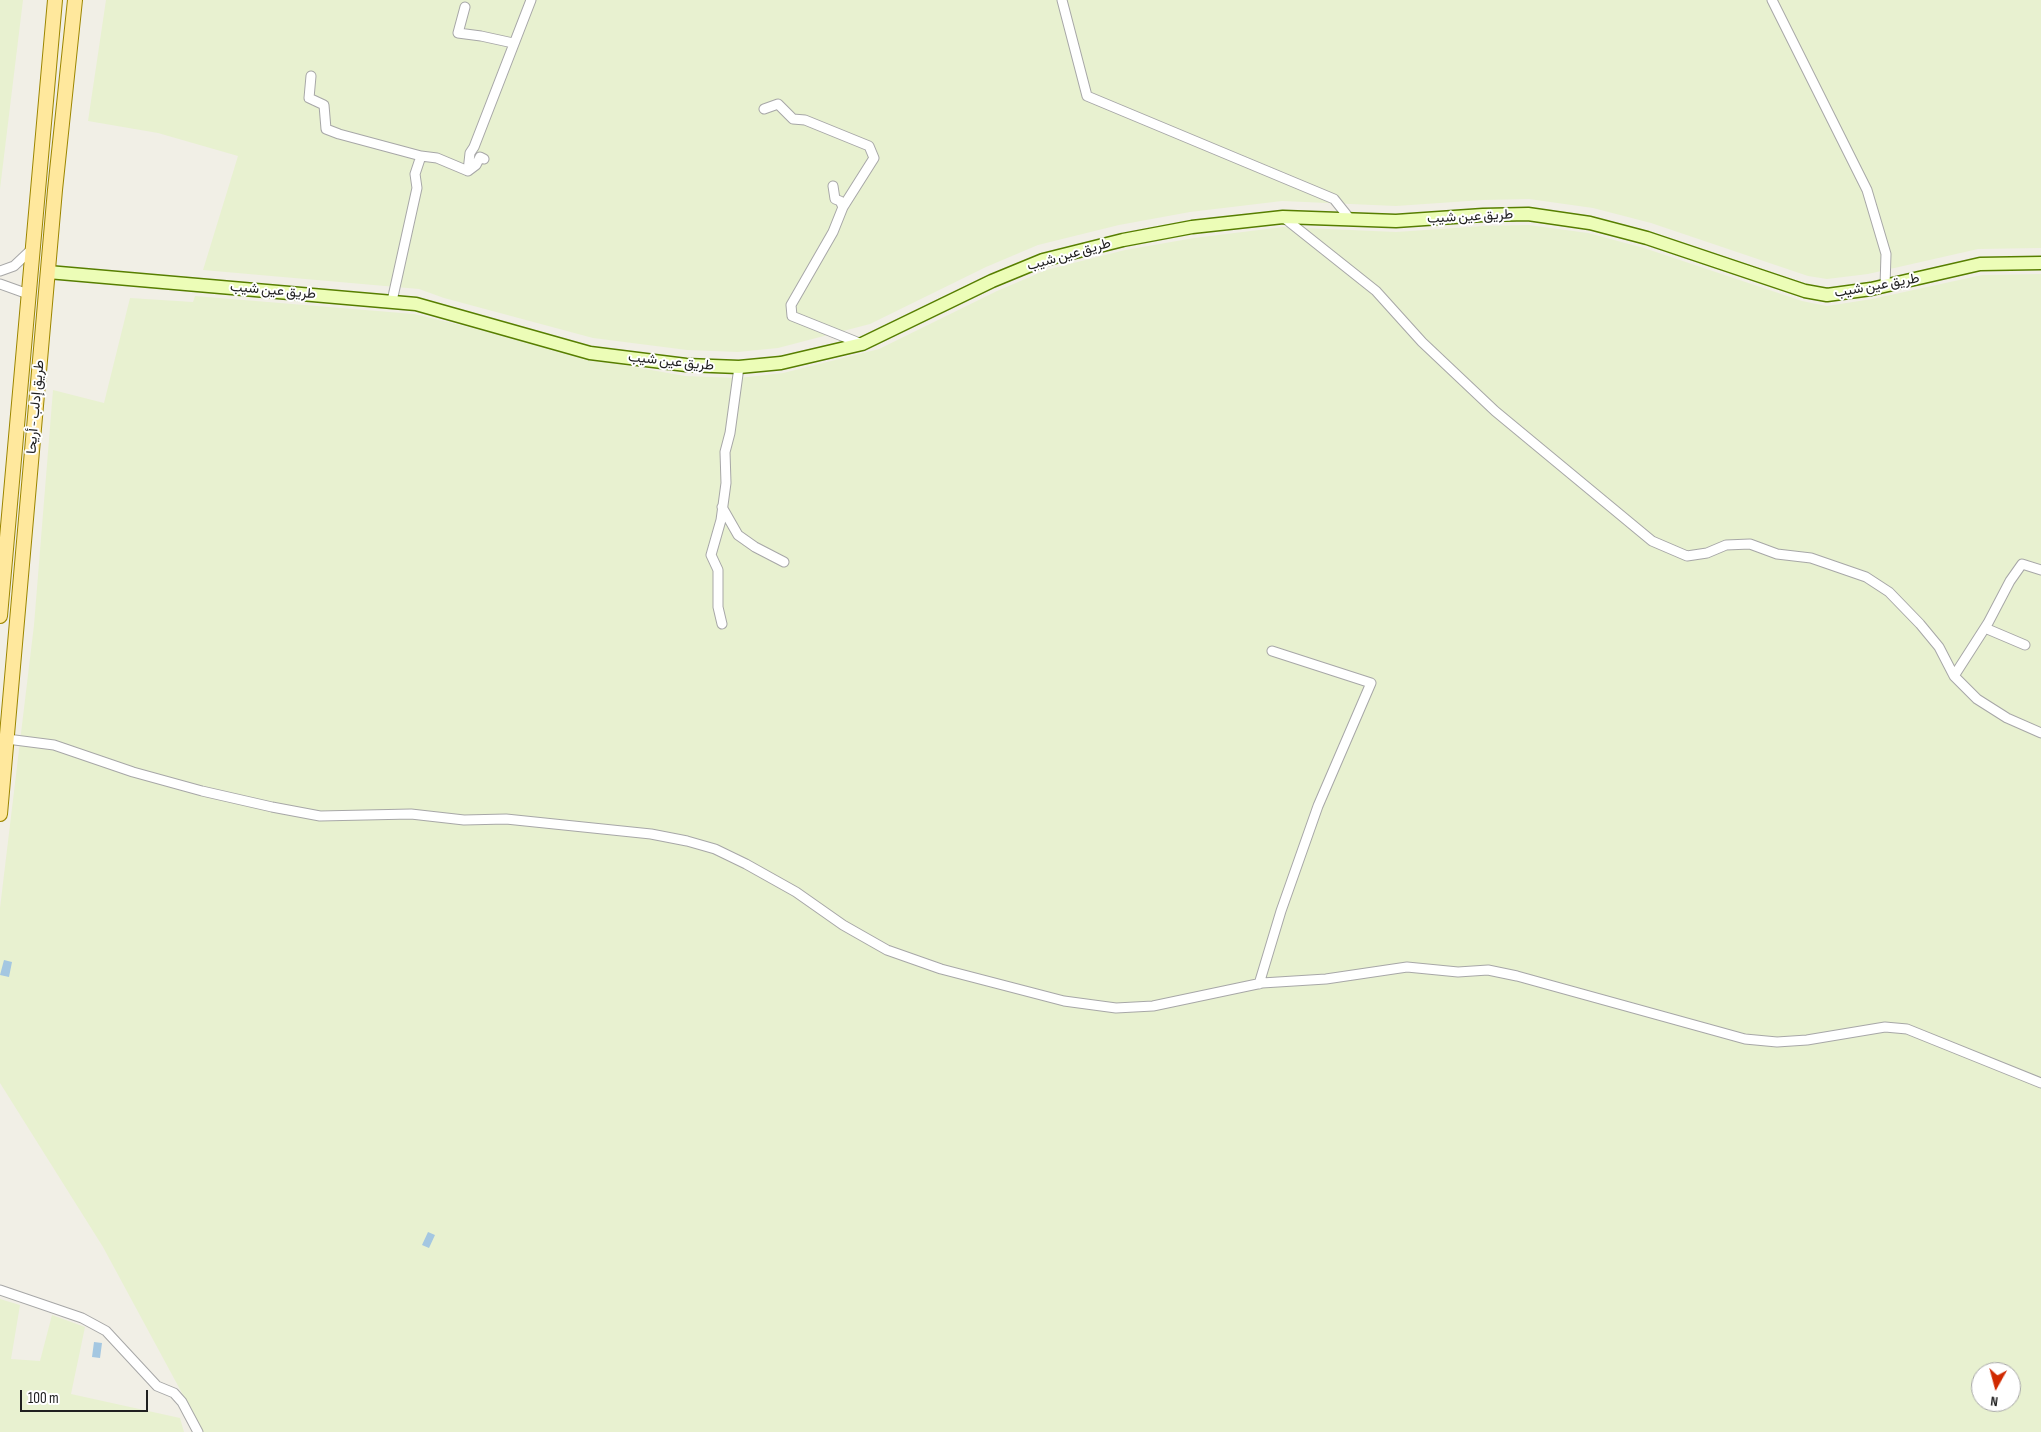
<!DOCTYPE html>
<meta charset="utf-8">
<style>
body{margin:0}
#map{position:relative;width:2041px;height:1432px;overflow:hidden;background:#f1efe6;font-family:"Sofia Sans Condensed",sans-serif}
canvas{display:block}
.north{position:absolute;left:1971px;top:1362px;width:50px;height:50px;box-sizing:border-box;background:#fff;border:1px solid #a6a6a6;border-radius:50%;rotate:187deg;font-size:14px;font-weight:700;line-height:20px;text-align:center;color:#202020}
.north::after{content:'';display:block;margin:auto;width:18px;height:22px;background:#d02900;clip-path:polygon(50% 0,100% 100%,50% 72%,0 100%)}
.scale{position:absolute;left:20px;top:1390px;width:128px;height:22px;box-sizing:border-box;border:2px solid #202020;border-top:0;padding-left:6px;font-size:15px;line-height:18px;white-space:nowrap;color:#202020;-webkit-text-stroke:4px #fff;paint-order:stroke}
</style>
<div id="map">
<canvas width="2041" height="1432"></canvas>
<div class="north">N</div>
<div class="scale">100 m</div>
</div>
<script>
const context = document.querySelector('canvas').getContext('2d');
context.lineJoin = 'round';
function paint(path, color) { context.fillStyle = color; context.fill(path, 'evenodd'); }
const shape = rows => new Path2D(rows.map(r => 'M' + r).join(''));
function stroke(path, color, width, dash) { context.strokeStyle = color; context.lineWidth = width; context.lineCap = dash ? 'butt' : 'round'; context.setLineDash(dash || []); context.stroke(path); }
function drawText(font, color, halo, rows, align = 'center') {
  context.font = font + ' "Sofia Sans Condensed",Vazirmatn,sans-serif'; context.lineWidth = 4; context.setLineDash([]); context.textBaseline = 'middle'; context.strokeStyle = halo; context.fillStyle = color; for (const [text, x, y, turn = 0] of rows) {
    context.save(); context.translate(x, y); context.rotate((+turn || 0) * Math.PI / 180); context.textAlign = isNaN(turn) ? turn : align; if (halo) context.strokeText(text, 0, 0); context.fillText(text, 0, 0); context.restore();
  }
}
paint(shape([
 [0,0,23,0,0,189],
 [106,0,2041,0,2041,248,1978,249,1868,274,1827,279,1808,276,1651,223,1593,208,1529,199,1483,200,1396,206,1282,201,1190,212,1119,225,1038,245,986,267,870,324,778,348,738,352,687,350,593,338,444,298,419,289,203,270,238,156,158,133,88,121],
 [1528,225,1588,233,1644,248,1802,301,1827,306,1872,299,1982,275,2041,274,2041,1432,203,1432,103,1247,0,1083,0,908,34,625,53,390,104,403,130,298,193,302,195,296,414,314,509,337,589,359,685,376,739,378,783,373,879,349,997,291,1046,270,1125,250,1194,238,1283,227,1396,232,1484,226],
 [1981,1372,2011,1372,2011,1402,1981,1402],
 [0,1299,20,1305,11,1359,40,1361,52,1315,85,1327,71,1394,180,1418,184,1432,0,1432]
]), '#e8f1d0');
paint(shape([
 [4,960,12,962,9,977,0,975],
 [428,1232,435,1235,429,1248,422,1245],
 [94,1342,102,1343,100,1358,92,1357]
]), '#a4c7e1');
const street = shape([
 [1062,0,1087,96,1334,199,1350,219],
 [1772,0,1867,190,1886,254,1885,286],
 [465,7,458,33,481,36,513,43],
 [311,76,309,98,324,105,326,129,339,134,421,156,415,174,417,188,392,301],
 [764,109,778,104,793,119,805,120,869,146,874,158,843,207],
 [421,156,437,158,468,171,476,165,480,157,484,159],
 [468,171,470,153,474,147,531,0],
 [833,186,835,199,840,201,843,207,833,232,791,305,792,316,862,344],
 [1283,217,1376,291,1422,342,1495,411,1652,541,1687,556,1707,553,1726,545,1750,544,1777,554,1811,558,1866,577,1889,592,1920,624,1939,647,1954,676,1977,699,2007,718,2041,733],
 [0,271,14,266,32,249],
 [0,284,28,294],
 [722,507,738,535,755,547,784,562],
 [722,624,718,607,718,570,711,555,721,520,726,483,725,452,730,433,739,367],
 [1985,628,2025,645],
 [1954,676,1988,623,2010,581,2022,564,2041,570],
 [7,739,54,745,133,772,202,791,272,807,320,816,411,814,464,820,506,819,651,834,687,841,715,849,746,864,796,892,843,925,887,950,941,969,1064,1001,1116,1008,1153,1006,1262,983,1326,979,1407,967,1458,972,1488,970,1517,976,1745,1039,1777,1042,1807,1040,1885,1027,1907,1029,2041,1083],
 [1259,984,1281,911,1318,806,1371,683,1272,651],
 [0,1290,82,1318,106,1331,157,1386,174,1393,182,1402,198,1432]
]);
const secondary = shape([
 [48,272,416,304,590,353,686,365,739,367,781,363,862,344,992,281,1043,260,1123,240,1192,227,1283,217,1396,221,1483,215,1528,214,1590,223,1647,238,1805,291,1827,295,1871,289,1980,264,2041,263]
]);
const primary = shape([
 [0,616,55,0],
 [0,814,55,190,75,0]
]);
stroke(street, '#a7a7a7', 11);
stroke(secondary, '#577e00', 15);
stroke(primary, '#9c8600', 16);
stroke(street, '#fff', 9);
stroke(secondary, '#ecfdb7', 12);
stroke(primary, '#ffe89d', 14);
drawText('14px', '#202020', '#fff', [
 ["طريق عين شيب",1470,217,-3],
 ["طريق عين شيب",1069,255,-16],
 ["طريق عين شيب",1877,286,-10],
 ["طريق عين شيب",273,291,5],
 ["طريق عين شيب",671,362,6],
 ["طريق إدلب - أريحا",36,407,-85]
]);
</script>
